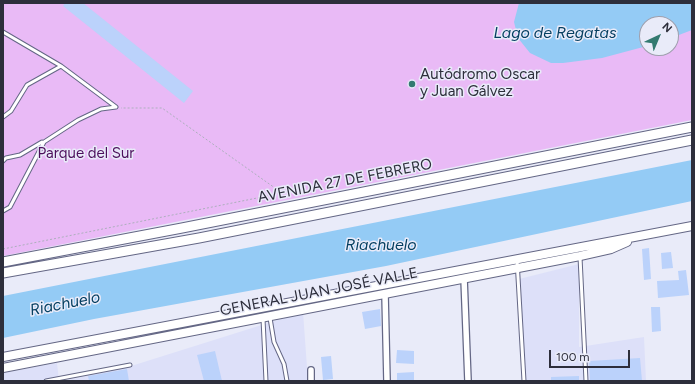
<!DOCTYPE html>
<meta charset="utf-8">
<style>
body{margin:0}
#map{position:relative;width:695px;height:384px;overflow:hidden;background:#e9ebf9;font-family:Figtree,sans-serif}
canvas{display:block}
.frame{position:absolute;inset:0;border:4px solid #2d2e3b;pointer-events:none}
.north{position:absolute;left:639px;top:16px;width:40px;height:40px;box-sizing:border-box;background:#e9ebf9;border:1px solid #9e9fad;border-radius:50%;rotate:44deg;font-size:11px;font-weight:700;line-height:16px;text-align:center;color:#2d2e3b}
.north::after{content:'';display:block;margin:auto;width:14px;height:18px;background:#337a71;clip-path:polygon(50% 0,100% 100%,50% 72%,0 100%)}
.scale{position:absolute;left:549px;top:350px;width:81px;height:18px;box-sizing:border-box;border:2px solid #2d2e3b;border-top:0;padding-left:5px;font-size:12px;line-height:14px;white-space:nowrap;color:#2d2e3b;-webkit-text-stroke:3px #e9ebf9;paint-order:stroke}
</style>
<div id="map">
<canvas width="695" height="384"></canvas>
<div class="frame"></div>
<div class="north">N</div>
<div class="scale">100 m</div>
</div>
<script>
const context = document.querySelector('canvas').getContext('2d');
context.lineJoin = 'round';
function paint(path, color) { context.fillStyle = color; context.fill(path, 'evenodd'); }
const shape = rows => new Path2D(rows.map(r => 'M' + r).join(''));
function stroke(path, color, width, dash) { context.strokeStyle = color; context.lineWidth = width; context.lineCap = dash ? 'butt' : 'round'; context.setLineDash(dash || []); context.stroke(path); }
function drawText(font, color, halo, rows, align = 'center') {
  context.font = font + ' Figtree,sans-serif'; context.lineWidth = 3; context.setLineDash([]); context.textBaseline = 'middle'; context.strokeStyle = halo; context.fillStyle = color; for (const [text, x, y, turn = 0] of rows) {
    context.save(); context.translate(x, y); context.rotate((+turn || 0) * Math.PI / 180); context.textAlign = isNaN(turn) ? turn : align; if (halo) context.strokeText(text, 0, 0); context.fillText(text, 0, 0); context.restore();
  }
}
paint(shape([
 [579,264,579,347,644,337,646,381,522,381,519,279],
 [303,312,308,381,63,381,128,367],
 [57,363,59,381,3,381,3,373]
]), '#dde0f9');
paint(shape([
 [3,3,692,3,692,120,3,256],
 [647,24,671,24,671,48,647,48]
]), '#e9baf6');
paint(shape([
 [519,3,692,3,692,30,671,38,671,24,647,24,647,46,602,58,563,63,551,63,530,53,518,38,514,22],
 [692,160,692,201,386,266,94,319,3,338,3,296]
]), '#94cbf5');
paint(shape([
 [65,3,83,3,193,91,184,103,63,6],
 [649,248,651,279,644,280,642,249],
 [671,252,673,268,662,269,661,253],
 [686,270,689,295,658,298,657,281,679,280,678,271],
 [651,307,660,307,661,331,652,332],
 [380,309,381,326,365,329,362,312],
 [397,350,414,351,414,364,396,363],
 [215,351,222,381,204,381,197,355],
 [331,356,333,379,323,380,321,357],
 [640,358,642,381,590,381,589,361],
 [127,369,129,381,89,381,88,376],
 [414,372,414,381,397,381,397,373],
 [579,376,579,381,551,381,551,377]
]), '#bbd2fb');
const lane = shape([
 [3,32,61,66,116,107,101,109,78,120,44,142,10,207,3,211],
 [3,117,11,111,27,85,61,66],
 [3,161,6,158,20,155,42,142],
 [580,257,586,381],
 [517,260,524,381],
 [270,318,274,342,284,364,287,381],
 [263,319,266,381],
 [46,381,130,365]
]);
const street = shape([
 [464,278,468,381],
 [385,294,387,381],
 [311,370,311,381]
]);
const secondary = shape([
 [3,357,692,226],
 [3,368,580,256,611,249,627,242]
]);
const primary = shape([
 [3,262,182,228,692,127],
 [3,273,199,238,692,140]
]);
stroke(lane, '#646785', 5);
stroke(street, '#646785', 8);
stroke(secondary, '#646785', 10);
stroke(primary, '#646785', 11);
stroke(shape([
 [3,249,282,193,162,108,121,108]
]), '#adafbd', 1, [2, 2]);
stroke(lane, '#fff', 3);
stroke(street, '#fff', 5.5);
stroke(secondary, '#fff', 8);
stroke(primary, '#fff', 9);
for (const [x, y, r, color] of [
 [412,84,4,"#337a71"]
]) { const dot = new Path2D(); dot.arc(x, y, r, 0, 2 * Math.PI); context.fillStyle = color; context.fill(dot); stroke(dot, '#e9ebf9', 1.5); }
drawText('15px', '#2d2e3b', '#e9ebf9', [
 ["Autódromo Oscar",420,75],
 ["y Juan Gálvez",420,92]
], 'left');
drawText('15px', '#4d0f5c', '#e9ebf9', [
 ["Parque del Sur",86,154]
]);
drawText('15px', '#2d2e3b', '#e9ebf9', [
 ["AVENIDA 27 DE FEBRERO",345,181,-11],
 ["GENERAL JUAN JOSÉ VALLE",319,292,-11]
]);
drawText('italic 16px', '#053f61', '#e9ebf9', [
 ["Lago de Regatas",555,33],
 ["Riachuelo",381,245],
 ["Riachuelo",65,304,-11]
]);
</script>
